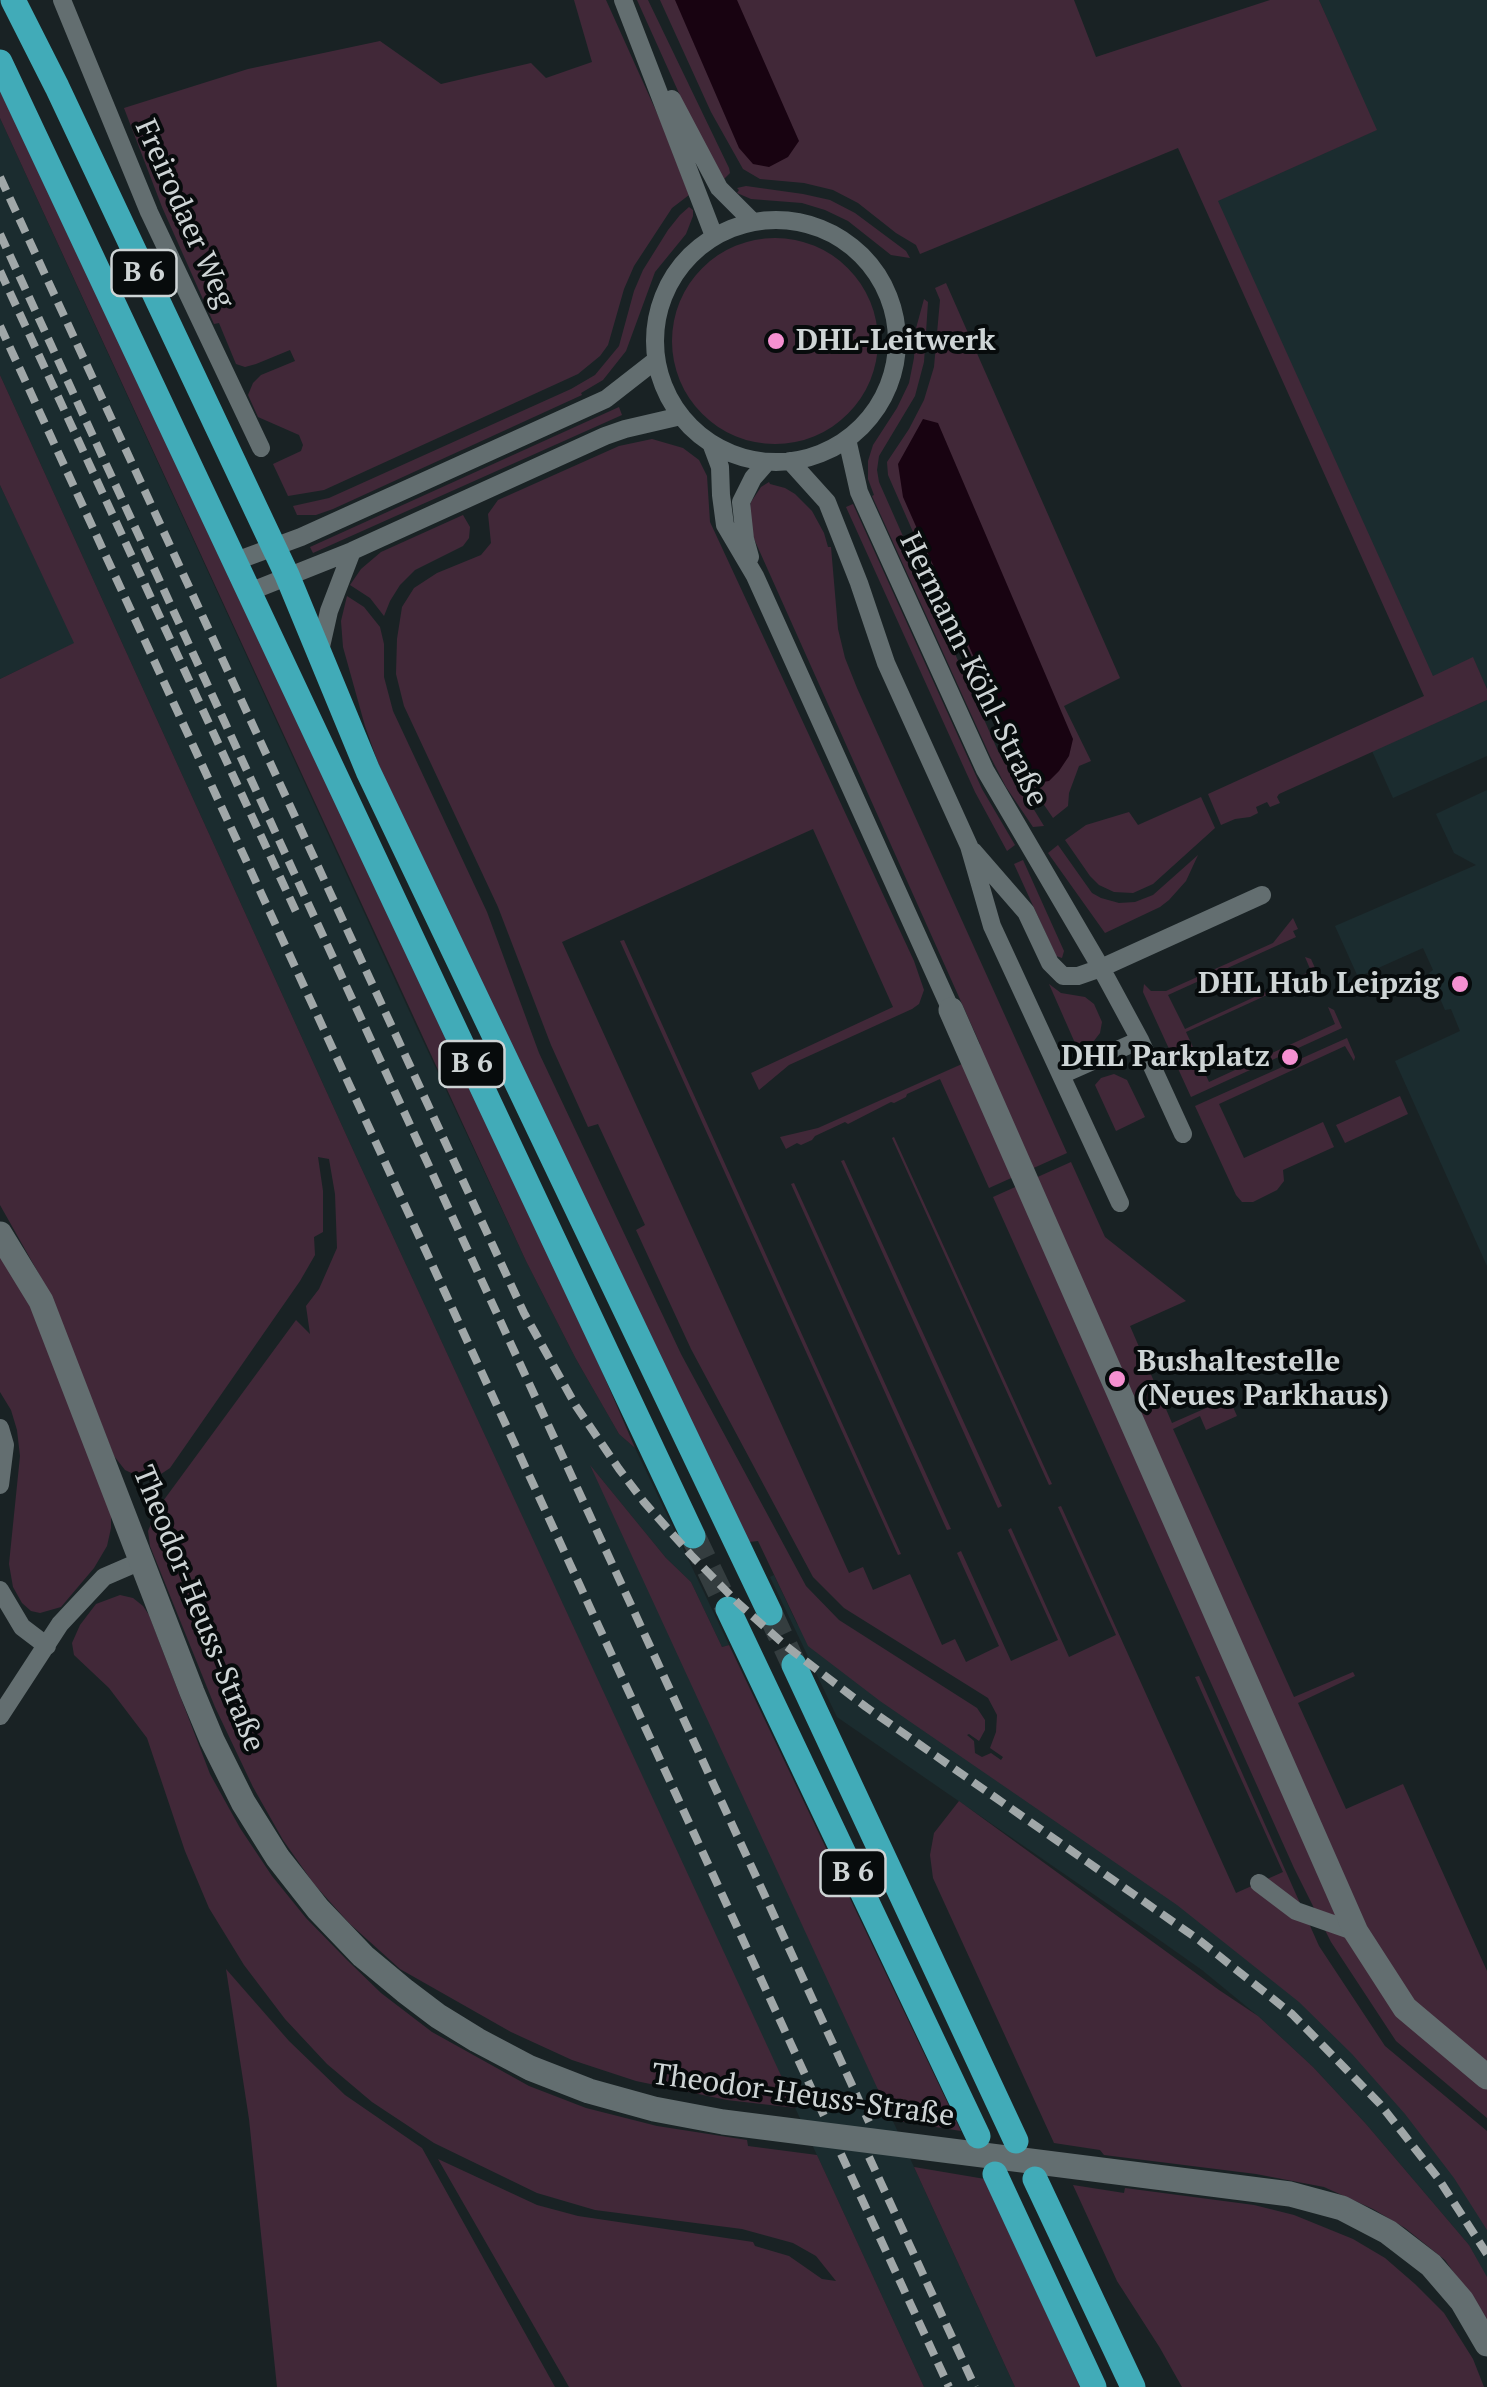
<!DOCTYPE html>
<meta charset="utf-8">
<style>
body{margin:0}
canvas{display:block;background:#192224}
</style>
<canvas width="1487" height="2387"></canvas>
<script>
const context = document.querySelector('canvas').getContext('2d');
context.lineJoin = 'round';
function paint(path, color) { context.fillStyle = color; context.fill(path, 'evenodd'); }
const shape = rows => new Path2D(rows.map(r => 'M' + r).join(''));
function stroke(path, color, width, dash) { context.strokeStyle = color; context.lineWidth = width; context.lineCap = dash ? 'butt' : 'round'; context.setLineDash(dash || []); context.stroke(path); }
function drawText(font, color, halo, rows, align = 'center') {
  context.font = font + ' "PT Serif",serif'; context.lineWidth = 8; context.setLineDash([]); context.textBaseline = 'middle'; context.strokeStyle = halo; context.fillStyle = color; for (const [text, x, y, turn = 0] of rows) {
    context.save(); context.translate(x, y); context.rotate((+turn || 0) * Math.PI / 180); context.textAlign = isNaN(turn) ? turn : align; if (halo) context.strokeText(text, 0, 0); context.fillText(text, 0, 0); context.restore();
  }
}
paint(shape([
 [1319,0,1487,0,1487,689,1473,658,1433,677,1217,201,1376,130],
 [0,118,417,1028,526,1261,576,1359,619,1434,635,1448,729,1645,722,1647,691,1582,666,1558,594,1470,1015,2387,924,2387,359,1163,0,375],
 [0,485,75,643,0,679],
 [1487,700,1487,756,1393,798,1372,751],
 [1487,790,1487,1266,1395,1061,1460,1031,1451,1009,1445,1010,1429,973,1433,970,1423,948,1358,977,1335,926,1476,865,1454,853,1436,814],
 [774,1575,797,1624,837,1656,1292,1985,1487,2189,1487,2280,1469,2245,1366,2124,1313,2067,1258,2016,1202,1970,1141,1927,837,1717,770,1577]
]), '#1b2c2f');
paint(shape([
 [574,0,606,0,661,122,689,195,672,208,634,266,624,289,608,345,600,356,578,374,324,490,288,496,273,464,301,451,303,445,299,435,258,417,248,395,253,383,261,375,295,361,290,350,256,364,245,367,236,364,219,323,214,324,162,207,124,108,248,69,380,41,441,84,531,63,546,78,592,62],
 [637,0,648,0,729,168,730,173,724,179,692,122],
 [660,0,1074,0,1096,57,1270,0,1319,0,1377,130,1218,201,1433,676,1473,657,1487,689,1487,700,1279,794,1277,797,1280,803,1270,807,1267,802,1256,807,1258,813,1250,817,1235,819,1221,825,1208,794,1424,696,1178,148,920,254,916,245,896,233,858,203,833,190,804,183,760,179,743,169,711,112],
 [0,90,575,1309,635,1448,619,1434,576,1359,526,1261,0,118],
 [746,186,803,194,830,200,855,213,906,251,910,258,891,255,848,221,825,210,802,203,751,199,737,193,739,190,737,188],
 [689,207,693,210,693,216,686,234,655,272,626,351,603,380,581,393,582,395,333,509,316,515,297,515,293,506,329,498,571,389,595,375,619,346,634,291,643,270,668,230,680,215],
 '672 341a103 103 0 1 1 206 0a103 103 0 1 1-206 0Z',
 [946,283,1120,678,1064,706,1091,761,1079,766,1069,793,1068,806,1053,818,1025,777,1007,746,888,475,887,462,909,429,924,400,934,367,940,300,935,288],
 [924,299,928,302,924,362,915,396,879,456,877,470,879,482,998,751,1044,826,1033,827,1006,787,990,756,872,496,874,495,868,479,868,461,873,445,897,408,909,383,914,358,915,332],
 [0,375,359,1163,796,2108,727,2100,636,2081,572,2060,511,2032,400,1969,349,1923,314,1884,283,1840,253,1787,215,1707,150,1546,148,1531,158,1508,296,1320,310,1334,306,1306,319,1289,337,1248,335,1194,329,1159,318,1157,323,1191,323,1232,314,1237,315,1255,300,1281,170,1468,155,1478,140,1477,125,1470,114,1456,64,1329,39,1274,0,1205,0,679,74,643,0,485],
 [619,407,622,415,313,553,310,547],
 [652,439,683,448,699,460,707,476,710,522,914,961,924,990,919,1004,912,1009,789,1065,759,1090,751,1073,893,1007,813,829,562,942,849,1573,863,1567,873,1590,910,1574,942,1645,955,1639,966,1662,999,1646,957,1553,961,1551,1011,1661,1058,1640,1008,1530,1011,1528,1069,1657,1116,1635,1058,1507,1061,1506,1236,1893,1283,1872,1195,1677,1199,1676,1319,1946,1385,2046,1487,2131,1487,2230,1454,2178,1405,2114,1352,2054,1299,2002,1177,1905,880,1701,808,1646,758,1541,749,1542,383,777,365,726,343,647,341,621,347,596,364,607,380,627,384,644,384,677,393,711,487,912,539,1053,681,1354,806,1586,839,1620,977,1708,985,1720,985,1730,979,1741,969,1734,967,1735,974,1741,975,1753,982,1757,991,1753,1001,1760,1003,1757,990,1748,996,1732,997,1715,988,1698,844,1608,813,1577,691,1349,636,1230,645,1225,598,1124,588,1127,551,1045,498,907,404,706,396,674,397,639,402,607,414,588,437,573,481,555,491,543,488,514,498,500,619,446],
 [769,482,770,484,785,488,795,494,812,511,824,533,828,547,831,547,838,629,845,658,857,688,1067,1153,989,1188,940,1079,907,1094,906,1097,894,1103,891,1102,848,1124,845,1122,815,1136,812,1140,801,1145,797,1143,786,1149,780,1137,818,1128,971,1060,977,1055,980,1044,755,541,751,530,749,511,751,502,761,487],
 [853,504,982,789,1015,845,1007,851,975,792,846,507],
 [463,515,470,527,469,538,463,546,415,570,400,585,390,601,384,616,370,598,350,585,361,569,381,552],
 [1201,797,1215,828,1153,884,1133,893,1114,892,1099,885,1090,876,1065,840,1086,825,1129,812,1138,825],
 [1058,845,1092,893,1101,898,1119,903,1135,902,1153,895,1198,855,1186,881,1169,900,1160,907,1105,933,1048,853],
 [1023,860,1064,951,1062,958,1056,956,1014,864],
 [1293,918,1298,929,1293,931,1296,937,1168,995,1185,1029,1311,971,1305,957,1311,959,1322,984,1320,987,1313,974,1186,1032,1209,1082,1335,1024,1328,1007,1334,1010,1342,1028,1191,1097,1143,992,1144,984,1151,991,1166,991,1273,943],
 [624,940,901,1554,898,1555,620,941],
 [1049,984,1061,993,1085,997,1094,1004,1102,1022,1100,1033,1093,1042,1083,1047,1075,1043],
 [1347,1038,1355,1057,1354,1061,1345,1046,1219,1104,1244,1158,1323,1122,1334,1147,1283,1170,1284,1181,1277,1190,1253,1202,1242,1202,1236,1195,1195,1106],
 [1114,1074,1127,1080,1145,1117,1116,1131,1095,1085,1101,1078],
 [1400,1096,1408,1114,1345,1143,1336,1125],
 [894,1137,1052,1484,1049,1485,892,1138],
 [844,1160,1002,1506,998,1508,841,1161],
 [1071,1162,1105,1237,1186,1301,1130,1326,1172,1423,1229,1398,1237,1416,1206,1430,1200,1416,1173,1429,1294,1697,1353,1672,1355,1676,1298,1703,1346,1809,1403,1784,1487,1971,1487,2118,1396,2041,1331,1942,1294,1868,993,1197],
 [794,1183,951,1529,947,1530,791,1184],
 [0,1249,37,1319,111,1509,111,1528,107,1546,94,1568,61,1607,40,1613,31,1611,22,1603,13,1587,9,1564,20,1456,17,1430,11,1410,0,1392],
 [590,1465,666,1558,691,1582,722,1647,729,1645,961,2131,892,2120],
 [120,1595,133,1598,143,1606,149,1615,210,1774,240,1828,272,1876,306,1918,346,1959,381,1993,432,2032,529,2086,586,2108,657,2126,747,2140,748,2146,817,2155,924,2387,569,2387,438,2159,537,2205,578,2216,753,2242,755,2246,789,2256,822,2279,836,2281,816,2256,793,2243,742,2229,595,2210,537,2193,434,2143,372,2102,327,2064,285,2019,244,1965,209,1908,185,1851,147,1738,109,1688,74,1655,72,1643,80,1625,96,1604],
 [959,1801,1219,1990,1258,2016,1313,2067,1366,2124,1469,2245,1487,2277,1487,2320,1445,2260,1405,2228,1373,2209,1324,2187,1256,2174,1104,2155,1100,2150,1054,2143,933,1878,930,1855,934,1833],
 [226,1969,289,2041,345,2095,422,2148,555,2387,277,2387,249,2119],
 [914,2167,985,2179,1080,2387,1015,2387],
 [1073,2185,1124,2193,1125,2188,1254,2205,1294,2215,1353,2239,1385,2258,1415,2284,1444,2313,1473,2359,1484,2387,1182,2387,1160,2348,1117,2281]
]), '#412838');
paint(shape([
 [675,0,737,0,799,141,788,157,769,167,753,164,739,148],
 [923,419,938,423,1073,739,1069,756,1059,771,1049,781,1036,783,999,714,903,497,898,464]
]), '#180311');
stroke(shape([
 [693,1536,728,1609],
 [770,1613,794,1665]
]), '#343d3f', 25, [25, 12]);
stroke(shape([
 [62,0,149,212,261,448],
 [623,0,714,236],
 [672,99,719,188,752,221],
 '655 341a121 121 0 1 1 242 0a121 121 0 1 1-242 0Z',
 [847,439,859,492,985,770,1101,968,1140,1040,1183,1134],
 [711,443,720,467,721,495,725,525,755,576,951,1010],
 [790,461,827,502,859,583,886,663,969,846,992,926,1120,1203],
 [750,557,745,539,741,502,753,478,767,462],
 [236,561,301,537,606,399,656,360],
 [249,592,352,551,605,436,625,429,681,416],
 [320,651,329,611,352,551],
 [973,851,1026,912,1050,963,1063,976,1078,976,1101,968,1262,895],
 [1061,1075,1140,1040],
 [0,1428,5,1445,0,1485],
 [0,1590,22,1627,47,1646],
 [0,1716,60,1624,104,1577,141,1561],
 [1259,1883,1296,1911,1356,1932]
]), '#636e70', 18);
stroke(shape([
 [951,1010,1356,1932,1405,2008,1487,2077],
 [0,1234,41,1301,192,1692,212,1740,243,1802,278,1858,318,1909,363,1956,405,1991,438,2016,477,2040,530,2068,589,2091,654,2109,723,2122,1290,2194,1342,2208,1388,2232,1431,2265,1462,2301,1487,2344]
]), '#636e70', 25);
stroke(shape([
 [13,0,57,87,287,575,368,771,770,1613],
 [0,62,693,1536],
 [728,1609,978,2136],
 [794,1665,1016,2141],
 [995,2174,1094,2387],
 [1035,2179,1133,2387]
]), '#41abb8', 25);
stroke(shape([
 [0,177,524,1313,576,1406,619,1469,644,1502,691,1555,738,1603,786,1646,866,1707,1199,1940,1292,2014,1380,2104,1438,2178,1487,2254],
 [0,234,869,2122],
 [0,271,298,916],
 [0,326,825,2118],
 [841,2154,949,2387],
 [869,2157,975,2387]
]), '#a0a7a8', 8, [15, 8]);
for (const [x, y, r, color] of [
 [776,341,10,"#f590d1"],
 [1460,984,10,"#f590d1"],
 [1290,1057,10,"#f590d1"],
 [1117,1379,10,"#f590d1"]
]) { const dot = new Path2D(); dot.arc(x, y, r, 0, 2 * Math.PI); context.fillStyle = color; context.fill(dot); stroke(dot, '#070b0c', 4); }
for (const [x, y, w] of [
 [144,273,65],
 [472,1064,65],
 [853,1873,65]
]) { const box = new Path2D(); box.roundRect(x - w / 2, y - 23, w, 46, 8); context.fillStyle = '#070b0c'; context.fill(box); stroke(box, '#ced4d5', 2.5); }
drawText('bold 28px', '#ced4d5', null, [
 ["B 6",144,273],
 ["B 6",472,1064],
 ["B 6",853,1873]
]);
drawText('30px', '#ced4d5', '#070b0c', [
 ["Freirodaer Weg",184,214,66],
 ["Hermann-Köhl-Straße",973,670,64],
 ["Theodor-Heuss-Straße",198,1609,68],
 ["Theodor-Heuss-Straße",803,2096,8]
]);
drawText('bold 30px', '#ced4d5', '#070b0c', [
 ["DHL-Leitwerk",796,341],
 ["DHL Hub Leipzig",1440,984,"right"],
 ["DHL Parkplatz",1270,1057,"right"],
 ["Bushaltestelle",1137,1362],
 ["(Neues Parkhaus)",1137,1396]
], 'left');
</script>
